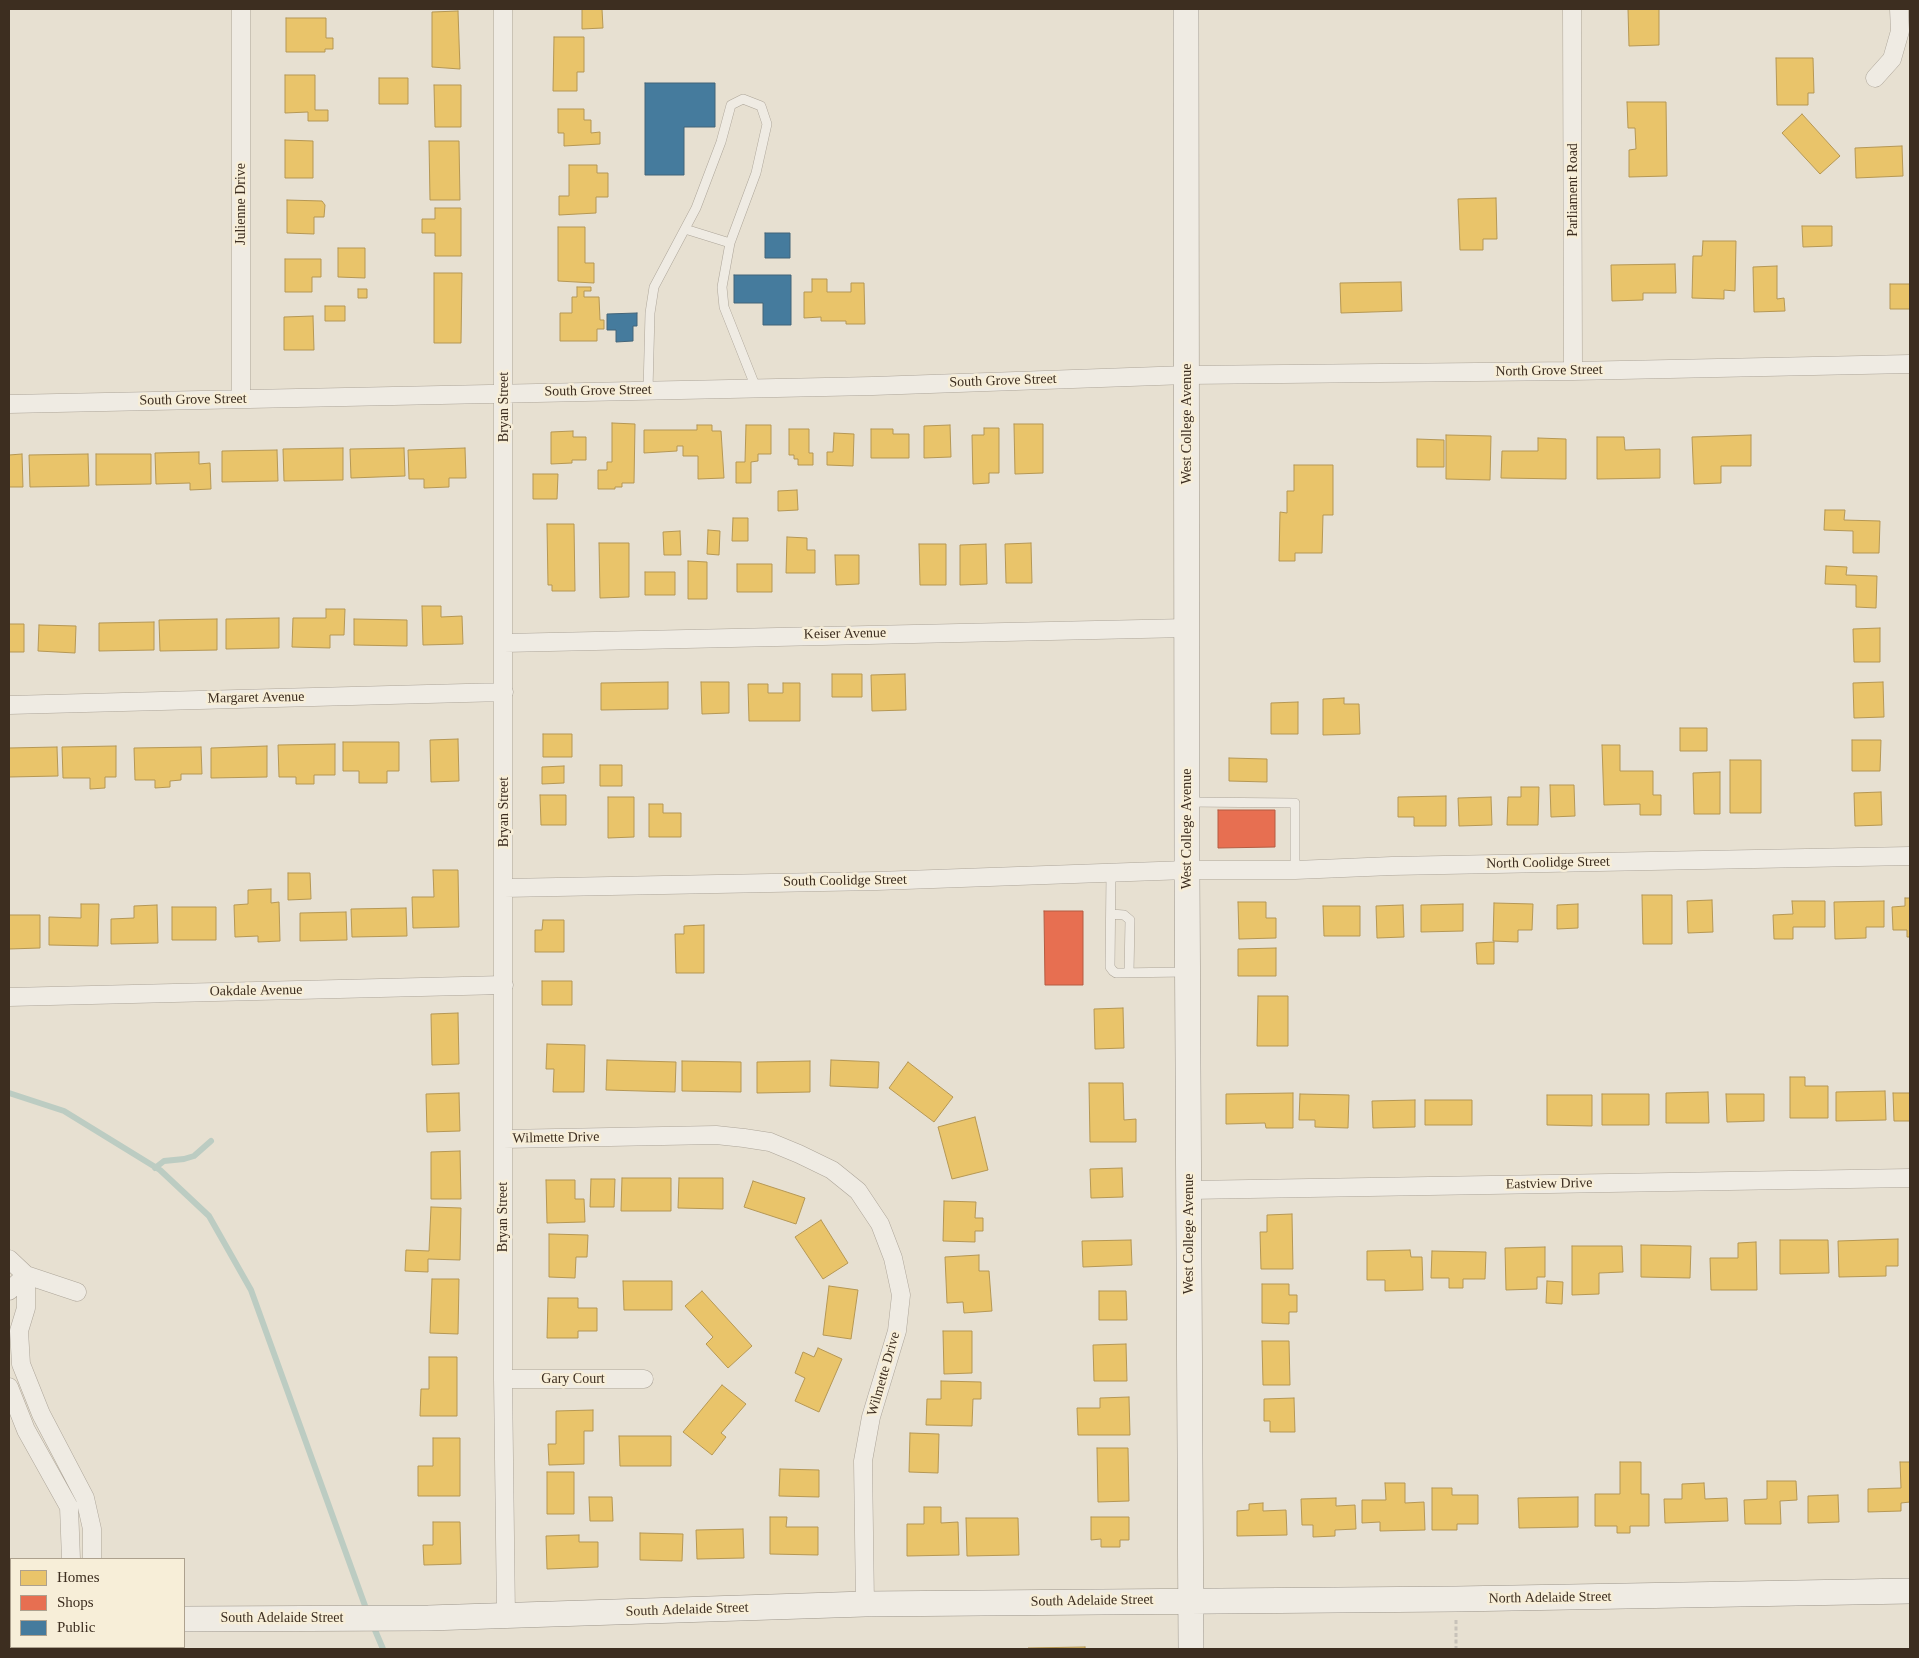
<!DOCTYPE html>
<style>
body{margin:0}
#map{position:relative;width:1919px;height:1658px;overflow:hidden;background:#e7e0d1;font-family:Georgia,serif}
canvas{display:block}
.frame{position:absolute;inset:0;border:10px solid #3d2e20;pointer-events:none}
.legend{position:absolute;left:10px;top:1558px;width:175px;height:90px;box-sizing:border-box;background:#f7eed8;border:1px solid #ada18e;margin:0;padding:6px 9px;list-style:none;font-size:15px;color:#3d2e20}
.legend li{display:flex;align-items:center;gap:10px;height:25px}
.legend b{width:25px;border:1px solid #ada18e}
</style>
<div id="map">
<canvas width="1919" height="1658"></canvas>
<div class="frame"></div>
<ul class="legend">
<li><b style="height:14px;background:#e9c46a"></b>Homes</li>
<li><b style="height:14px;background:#e76f51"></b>Shops</li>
<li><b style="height:14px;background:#457b9d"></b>Public</li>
</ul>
</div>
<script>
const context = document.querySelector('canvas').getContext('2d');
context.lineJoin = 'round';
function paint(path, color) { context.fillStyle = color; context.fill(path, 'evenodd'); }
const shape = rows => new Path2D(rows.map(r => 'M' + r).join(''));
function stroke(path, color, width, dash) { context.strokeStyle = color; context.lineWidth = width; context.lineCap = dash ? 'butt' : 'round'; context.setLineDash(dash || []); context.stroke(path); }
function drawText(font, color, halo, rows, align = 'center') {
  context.font = font + ' Georgia,serif'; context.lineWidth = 5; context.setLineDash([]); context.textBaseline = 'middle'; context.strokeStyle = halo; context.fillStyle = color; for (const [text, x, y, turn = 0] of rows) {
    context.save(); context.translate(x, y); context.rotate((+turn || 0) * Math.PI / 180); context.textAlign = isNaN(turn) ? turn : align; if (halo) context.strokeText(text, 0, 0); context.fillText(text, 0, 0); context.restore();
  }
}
const homes = shape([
 [582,9,602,9,603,28,582,29,582,9],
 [1628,9,1659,9,1659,45,1629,46,1628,9],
 [458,11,460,69,432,67,432,12,458,11],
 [286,18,326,18,326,38,333,38,333,49,325,49,325,52,286,52,286,18],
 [554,37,584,37,584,72,577,72,577,91,553,91,554,37],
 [1776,58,1813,58,1814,93,1808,93,1808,105,1777,105,1776,58],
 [285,75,315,75,315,110,328,110,328,121,308,121,308,112,285,113,285,75],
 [379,78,408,78,408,104,379,104,379,78],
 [434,85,461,85,461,127,435,127,434,85],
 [1627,102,1666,102,1667,176,1629,177,1629,150,1636,149,1635,128,1628,128,1627,102],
 [558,109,584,109,584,120,591,120,591,133,600,132,600,144,564,146,564,133,558,133,558,109],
 [1802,114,1840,156,1820,174,1782,133,1802,114],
 [285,140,313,141,313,178,285,178,285,140],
 [429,141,459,141,460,200,430,200,429,141],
 [1902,146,1903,176,1856,178,1855,148,1902,146],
 [569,165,597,165,597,173,608,173,608,197,596,197,596,213,559,215,559,196,569,196,569,165],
 [1496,198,1497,239,1483,239,1483,250,1460,250,1458,199,1496,198],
 [287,200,322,201,325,205,324,217,314,217,314,234,287,233,287,200],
 [435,208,461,208,461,256,435,256,435,233,422,233,422,219,435,219,435,208],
 [1802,226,1832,226,1832,246,1803,247,1802,226],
 [558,227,585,227,585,263,594,263,594,283,558,281,558,227],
 [1703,241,1736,241,1735,291,1724,290,1724,299,1692,298,1693,256,1702,256,1703,241],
 [338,248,365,248,365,278,338,277,338,248],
 [285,259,321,259,321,277,312,277,312,292,285,292,285,259],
 [1675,264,1676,293,1643,293,1643,300,1612,301,1611,265,1675,264],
 [1777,266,1777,299,1784,298,1785,311,1754,312,1753,267,1777,266],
 [434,273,462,273,461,343,434,343,434,273],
 [812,279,827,279,827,292,851,292,851,283,864,283,865,324,846,324,846,321,821,321,821,317,804,318,804,292,812,292,812,279],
 [1401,282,1402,311,1341,313,1340,283,1401,282],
 [1890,284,1910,284,1910,309,1890,309,1890,284],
 [577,287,591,287,591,291,584,291,584,297,599,297,600,320,604,320,604,329,597,329,597,341,560,341,560,313,572,313,572,297,577,297,577,287],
 [358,289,367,289,367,298,358,298,358,289],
 [325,306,345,306,345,321,325,321,325,306],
 [313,316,314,350,284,350,284,317,313,316],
 [612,423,635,424,634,483,622,483,622,487,615,487,615,489,598,489,598,470,607,470,607,462,612,462,612,423],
 [1014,424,1043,424,1043,473,1015,474,1014,424],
 [697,425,712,425,712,431,721,431,724,478,698,479,698,456,683,456,683,446,677,446,677,451,644,453,644,430,697,430,697,425],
 [746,425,771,425,771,454,758,454,758,461,751,462,751,483,736,483,736,462,745,462,746,425],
 [950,425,951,457,924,458,924,426,950,425],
 [984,428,999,428,999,473,989,473,989,483,973,484,972,435,984,435,984,428],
 [789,429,809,429,809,453,813,453,813,465,798,465,798,459,794,459,794,455,789,455,789,429],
 [871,429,893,429,893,434,909,434,909,458,871,458,871,429],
 [573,431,573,437,586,437,586,460,572,460,572,463,551,464,551,432,573,431],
 [834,433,854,434,853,466,827,465,827,452,833,452,834,433],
 [1446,435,1491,436,1490,480,1446,479,1446,435],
 [1751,435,1751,466,1721,466,1721,483,1694,484,1692,437,1751,435],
 [1597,437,1624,437,1625,450,1660,449,1660,478,1597,479,1597,437],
 [1538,438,1566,439,1566,479,1501,478,1502,451,1538,451,1538,438],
 [1417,439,1444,440,1444,467,1417,467,1417,439],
 [343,448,343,480,284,481,283,449,343,448],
 [404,448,405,476,351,478,350,449,404,448],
 [465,448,466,478,449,478,449,487,424,488,424,479,409,479,408,450,465,448],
 [277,450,278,481,222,482,222,451,277,450],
 [199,452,199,464,210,463,211,489,190,490,190,483,156,484,155,453,199,452],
 [22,454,23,487,9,487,9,455,22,454],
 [88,454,89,486,30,487,29,455,88,454],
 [96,454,151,454,151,484,96,485,96,454],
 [1294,465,1333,465,1333,515,1323,515,1322,553,1295,553,1295,561,1279,561,1280,512,1287,513,1287,491,1294,491,1294,465],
 [533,474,558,474,557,499,533,499,533,474],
 [797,490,798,510,778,511,778,491,797,490],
 [1825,510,1845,510,1844,520,1880,521,1879,553,1853,553,1853,531,1824,530,1825,510],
 [733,518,748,518,748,541,732,541,733,518],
 [547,524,574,524,575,591,552,591,552,585,548,585,547,524],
 [708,530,720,531,719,555,707,554,708,530],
 [680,531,681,555,664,555,663,532,680,531],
 [787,537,807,538,807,550,815,550,815,573,786,573,787,537],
 [599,543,629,543,629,597,600,598,599,543],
 [1031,543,1032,583,1006,583,1005,544,1031,543],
 [919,544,946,544,946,585,920,585,919,544],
 [986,544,987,584,960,585,960,545,986,544],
 [835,555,859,555,859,584,836,585,835,555],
 [688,561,707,562,707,599,688,599,688,561],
 [737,564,772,564,772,592,737,592,737,564],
 [1826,566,1847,567,1846,575,1877,576,1876,608,1856,607,1856,585,1825,584,1826,566],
 [645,572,675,572,675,595,645,595,645,572],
 [422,606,441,606,441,617,462,616,463,644,423,645,422,606],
 [326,609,345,609,344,635,330,635,330,648,292,647,293,618,326,618,326,609],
 [279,618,279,648,226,649,226,619,279,618],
 [217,619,217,650,160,651,159,620,217,619],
 [354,619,407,620,407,646,354,645,354,619],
 [154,622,154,650,99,651,99,623,154,622],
 [9,624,24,624,24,652,9,652,9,624],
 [39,625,76,626,75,653,38,651,39,625],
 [1880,628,1880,662,1854,662,1853,629,1880,628],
 [832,674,862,674,862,697,832,697,832,674],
 [905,674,906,710,872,711,871,675,905,674],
 [668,682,668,709,601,710,601,683,668,682],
 [701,682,729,682,729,713,702,714,701,682],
 [1883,682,1884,717,1854,718,1853,683,1883,682],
 [783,683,800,683,800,721,749,721,748,684,768,684,768,693,783,693,783,683],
 [1344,698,1344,704,1359,704,1360,734,1323,735,1323,699,1344,698],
 [1298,702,1298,734,1271,734,1271,703,1298,702],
 [1680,728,1707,728,1707,751,1680,751,1680,728],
 [543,734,572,734,572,757,543,757,543,734],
 [458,739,459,781,431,782,430,740,458,739],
 [1852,740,1881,740,1880,771,1852,771,1852,740],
 [343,742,399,742,399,771,387,771,387,783,359,783,359,771,343,771,343,742],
 [335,744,335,775,314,775,314,784,296,784,296,777,279,777,278,745,335,744],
 [1602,745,1620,745,1620,771,1653,771,1653,795,1661,795,1661,815,1640,815,1640,804,1604,805,1602,745],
 [116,746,116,777,105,777,105,788,90,789,90,778,63,778,62,747,116,746],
 [267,746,267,777,211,778,211,748,267,746],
 [57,747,58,776,9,777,9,748,57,747],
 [201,747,202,774,181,774,181,780,170,781,170,787,155,788,155,780,135,780,134,748,201,747],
 [1229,758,1267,759,1267,782,1229,781,1229,758],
 [1730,760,1761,760,1761,813,1730,813,1730,760],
 [600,765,622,765,622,786,600,786,600,765],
 [564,766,564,783,542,784,542,767,564,766],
 [1720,772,1720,814,1694,814,1693,773,1720,772],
 [1550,785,1574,785,1575,816,1551,817,1550,785],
 [1521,787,1539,787,1538,825,1507,825,1508,797,1521,797,1521,787],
 [1881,792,1882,825,1855,826,1854,793,1881,792],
 [540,795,566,795,566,825,541,825,540,795],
 [1446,796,1446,826,1414,826,1414,817,1398,817,1398,797,1446,796],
 [608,797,634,797,634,837,608,838,608,797],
 [1491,797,1492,825,1459,826,1458,798,1491,797],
 [649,804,663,804,663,813,681,813,681,837,649,837,649,804],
 [433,870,458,870,459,927,413,928,412,897,434,897,433,870],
 [288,873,310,873,311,899,288,900,288,873],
 [271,889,271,903,279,902,280,941,258,942,258,936,235,937,234,905,248,904,248,890,271,889],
 [1642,895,1672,895,1672,944,1643,944,1642,895],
 [1905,898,1910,898,1910,937,1907,937,1907,930,1893,930,1892,907,1905,906,1905,898],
 [1712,900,1713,932,1688,933,1687,901,1712,900],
 [1792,901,1825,901,1825,927,1793,927,1793,939,1774,939,1773,915,1793,914,1792,901],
 [1884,901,1884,927,1866,927,1866,938,1835,939,1834,902,1884,901],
 [1238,902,1266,902,1266,918,1276,918,1276,938,1239,939,1238,902],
 [1494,903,1533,904,1532,930,1518,930,1518,942,1493,941,1494,903],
 [81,904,99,904,98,946,49,945,49,917,81,918,81,904],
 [1463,904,1463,931,1421,932,1421,905,1463,904],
 [1578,904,1578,928,1557,929,1557,905,1578,904],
 [157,905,158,943,111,944,111,919,134,918,134,906,157,905],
 [1403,905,1404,937,1377,938,1376,906,1403,905],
 [1323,906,1360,906,1360,936,1324,936,1323,906],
 [172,907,216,907,216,940,172,940,172,907],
 [406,908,407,936,352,937,351,909,406,908],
 [346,912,347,940,300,941,300,913,346,912],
 [9,915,40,915,40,948,9,949,9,915],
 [543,920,564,920,564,952,535,952,535,930,542,930,543,920],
 [704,925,704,973,676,973,675,934,684,934,684,926,704,925],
 [1494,942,1494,964,1477,964,1476,943,1494,942],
 [1276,948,1276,976,1238,976,1238,949,1276,948],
 [542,981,572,981,572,1005,542,1005,542,981],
 [1258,996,1288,996,1288,1046,1257,1046,1258,996],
 [1123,1008,1124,1048,1095,1049,1094,1009,1123,1008],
 [458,1013,459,1064,432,1065,431,1014,458,1013],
 [547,1044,585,1045,584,1092,553,1092,554,1069,546,1069,547,1044],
 [607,1060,676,1062,675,1092,606,1090,607,1060],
 [831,1060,879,1062,878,1088,830,1086,831,1060],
 [682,1061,741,1062,741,1092,682,1091,682,1061],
 [810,1061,810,1092,757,1093,757,1062,810,1061],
 [908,1062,953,1097,934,1122,889,1088,908,1062],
 [1790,1077,1805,1077,1805,1086,1828,1086,1828,1118,1790,1118,1790,1077],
 [1089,1083,1123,1083,1124,1120,1136,1119,1136,1142,1090,1142,1089,1083],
 [1885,1091,1886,1120,1836,1121,1836,1092,1885,1091],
 [1708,1092,1709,1123,1666,1123,1666,1093,1708,1092],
 [459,1093,460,1131,427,1132,426,1094,459,1093],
 [1293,1093,1293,1128,1266,1128,1265,1123,1226,1124,1226,1094,1293,1093],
 [1893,1093,1910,1093,1910,1121,1894,1121,1893,1093],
 [1300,1094,1349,1095,1348,1128,1315,1127,1315,1120,1299,1120,1300,1094],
 [1602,1094,1649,1094,1649,1125,1602,1125,1602,1094],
 [1726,1094,1764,1094,1764,1121,1727,1122,1726,1094],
 [1547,1095,1592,1095,1592,1126,1547,1125,1547,1095],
 [1415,1100,1415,1127,1373,1128,1372,1101,1415,1100],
 [1425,1100,1472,1100,1472,1125,1425,1125,1425,1100],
 [975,1117,988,1170,952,1179,938,1127,975,1117],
 [460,1151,461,1199,431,1199,431,1152,460,1151],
 [1122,1168,1123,1197,1091,1198,1090,1169,1122,1168],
 [622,1178,671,1178,671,1211,621,1211,622,1178],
 [679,1178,723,1178,723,1209,678,1208,679,1178],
 [591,1179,615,1179,614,1207,590,1207,591,1179],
 [546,1180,575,1180,575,1199,584,1199,585,1222,547,1223,546,1180],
 [753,1181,805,1198,796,1224,744,1207,753,1181],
 [944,1201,976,1202,975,1218,983,1218,983,1231,975,1231,975,1242,943,1241,944,1201],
 [431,1207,461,1208,460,1260,428,1259,428,1272,405,1271,406,1250,429,1251,431,1207],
 [1292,1214,1293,1269,1261,1269,1260,1232,1267,1232,1267,1215,1292,1214],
 [821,1220,848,1263,823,1279,795,1237,821,1220],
 [549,1234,588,1235,587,1257,576,1257,575,1278,549,1277,549,1234],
 [1898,1239,1898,1266,1886,1266,1886,1276,1839,1277,1838,1241,1898,1239],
 [1131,1240,1132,1265,1083,1267,1082,1241,1131,1240],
 [1780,1240,1828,1240,1829,1273,1780,1274,1780,1240],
 [1756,1242,1757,1290,1711,1290,1710,1258,1738,1258,1738,1243,1756,1242],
 [1641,1245,1691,1246,1690,1278,1641,1277,1641,1245],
 [1572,1246,1622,1246,1623,1272,1599,1273,1599,1294,1572,1295,1572,1246],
 [1545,1247,1545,1277,1537,1277,1537,1289,1506,1290,1505,1248,1545,1247],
 [1410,1250,1411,1257,1422,1257,1423,1290,1385,1291,1385,1280,1367,1280,1367,1251,1410,1250],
 [1432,1251,1486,1252,1485,1279,1463,1279,1463,1288,1449,1288,1449,1278,1431,1278,1432,1251],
 [979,1255,979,1271,989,1271,992,1311,964,1313,963,1302,947,1303,945,1257,979,1255],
 [432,1279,459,1279,458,1334,430,1333,432,1279],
 [623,1281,672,1281,672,1310,624,1310,623,1281],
 [1547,1281,1563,1282,1562,1304,1546,1303,1547,1281],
 [1262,1284,1289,1284,1289,1295,1297,1295,1297,1312,1289,1312,1289,1324,1262,1323,1262,1284],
 [829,1286,858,1290,851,1339,823,1335,829,1286],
 [702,1291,752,1346,728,1368,706,1344,713,1337,685,1306,702,1291],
 [1099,1291,1126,1291,1127,1320,1099,1320,1099,1291],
 [548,1298,578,1298,578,1308,597,1308,597,1331,578,1331,578,1338,547,1338,548,1298],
 [943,1331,972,1331,972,1373,944,1374,943,1331],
 [1262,1341,1289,1341,1290,1385,1263,1385,1262,1341],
 [1126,1344,1127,1381,1094,1381,1093,1345,1126,1344],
 [818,1348,842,1359,819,1412,795,1401,805,1378,795,1373,803,1352,814,1357,818,1348],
 [429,1357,457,1357,457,1416,420,1416,421,1389,429,1389,429,1357],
 [941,1381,981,1382,981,1399,973,1399,972,1426,926,1425,927,1399,941,1399,941,1381],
 [722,1385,746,1404,721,1433,726,1437,712,1455,683,1432,722,1385],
 [1129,1397,1130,1435,1078,1435,1077,1408,1100,1408,1100,1398,1129,1397],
 [1294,1398,1295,1432,1270,1432,1270,1421,1264,1421,1264,1399,1294,1398],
 [593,1410,593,1431,584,1431,584,1464,549,1465,548,1444,556,1444,556,1411,593,1410],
 [910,1433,939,1434,938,1473,909,1472,910,1433],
 [619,1436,671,1436,671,1466,620,1466,619,1436],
 [433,1438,460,1438,460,1496,418,1496,418,1466,433,1466,433,1438],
 [1097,1448,1128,1448,1129,1501,1098,1502,1097,1448],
 [1620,1462,1641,1462,1641,1494,1649,1494,1649,1526,1630,1526,1630,1533,1617,1533,1617,1526,1595,1526,1595,1494,1620,1494,1620,1462],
 [1900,1462,1910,1462,1910,1502,1901,1503,1901,1511,1868,1512,1868,1489,1901,1488,1900,1462],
 [780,1469,819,1470,819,1497,779,1496,780,1469],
 [547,1472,574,1472,574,1514,547,1514,547,1472],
 [1767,1481,1796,1481,1797,1500,1780,1501,1781,1524,1745,1524,1744,1500,1767,1499,1767,1481],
 [1385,1483,1405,1483,1405,1503,1424,1502,1425,1530,1380,1531,1380,1522,1362,1523,1362,1500,1386,1500,1385,1483],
 [1704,1483,1705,1499,1727,1498,1728,1521,1665,1523,1664,1499,1682,1499,1682,1484,1704,1483],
 [1432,1488,1452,1488,1452,1495,1478,1495,1478,1524,1457,1524,1457,1530,1432,1530,1432,1488],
 [1838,1495,1839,1522,1808,1523,1808,1496,1838,1495],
 [589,1497,612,1497,613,1521,590,1521,589,1497],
 [1578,1497,1578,1527,1519,1528,1518,1498,1578,1497],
 [1336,1498,1336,1506,1355,1505,1356,1529,1335,1530,1335,1536,1313,1537,1313,1525,1302,1525,1301,1499,1336,1498],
 [1263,1503,1263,1511,1286,1510,1287,1535,1237,1536,1237,1511,1249,1510,1249,1504,1263,1503],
 [924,1507,941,1507,941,1523,958,1522,959,1555,907,1556,907,1524,924,1524,924,1507],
 [770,1517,787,1517,786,1527,818,1527,818,1555,770,1554,770,1517],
 [1091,1517,1129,1517,1129,1540,1120,1540,1120,1547,1101,1547,1101,1539,1091,1540,1091,1517],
 [966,1518,1018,1518,1019,1555,967,1556,966,1518],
 [433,1522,460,1522,461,1564,424,1565,423,1545,433,1545,433,1522],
 [743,1529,744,1558,697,1559,696,1530,743,1529],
 [640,1533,683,1534,682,1561,640,1560,640,1533],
 [579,1535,579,1542,598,1542,598,1567,547,1569,546,1536,579,1535],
 [1085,1647,1085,1649,1028,1649,1028,1648,1085,1647]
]);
paint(homes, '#e9c46a');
stroke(homes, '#b59754', 1);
const shops = shape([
 [1218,810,1275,810,1275,847,1218,848,1218,810],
 [1044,911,1083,911,1083,985,1045,985,1044,911]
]);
paint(shops, '#e76f51');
stroke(shops, '#b45c42', 1);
const public = shape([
 [645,83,715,83,715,127,684,127,684,175,645,175,645,83],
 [765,233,790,233,790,258,765,258,765,233],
 [734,275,791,275,791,325,763,325,763,303,734,303,734,275],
 [637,313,637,326,633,326,633,341,616,342,616,330,607,330,607,314,637,313]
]);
paint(public, '#457b9d');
stroke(public, '#436478', 1);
stroke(shape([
 [9,1093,64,1111,160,1170,209,1216,251,1290,368,1614],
 [155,1168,164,1161,184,1159,194,1156,211,1141],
 [372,1623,383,1649]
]), '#bcccc2', 6);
const lane = shape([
 [685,229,730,243],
 [648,390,650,313,654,287,696,208,721,142,731,105,743,99,761,106,767,124,756,173,730,243,722,287,724,307,756,388],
 [1187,802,1295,803,1295,870],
 [1111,873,1110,967,1113,971,1116,973,1186,972],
 [1111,914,1124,915,1130,920,1129,973]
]);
const street = shape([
 [241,9,241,399],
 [503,9,503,1379,506,1616],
 [1572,9,1573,371],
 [1875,78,1892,59,1900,31,1899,9],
 [9,404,873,386,1187,375,1573,371,1910,364],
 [504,643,1187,628],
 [9,705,504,692],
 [504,888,877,881,1187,870,1295,870,1392,866,1910,856],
 [9,997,504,985],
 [503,1139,716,1135,744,1138,770,1142,799,1154,832,1170,858,1191,880,1224,893,1258,901,1295,897,1331,871,1417,863,1461,865,1604],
 [1189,1190,1910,1178],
 [9,1259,26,1275,77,1292],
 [26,1275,26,1308,19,1331,21,1364,41,1414,85,1498,92,1529,92,1559],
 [9,1291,26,1275],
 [503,1379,644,1379],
 [9,1387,26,1430,69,1507,71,1559],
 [82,1647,82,1649]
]);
const secondary = shape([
 [1186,9,1187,870,1191,1649],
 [9,1619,11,1619],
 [184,1619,428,1618,865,1604,1456,1599,1910,1591]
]);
stroke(lane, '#ada599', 10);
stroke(street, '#ada599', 19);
stroke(secondary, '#9c958a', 26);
stroke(shape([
 [1456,1620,1456,1649]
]), '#c8c2b9', 3, [4, 2.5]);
stroke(lane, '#efebe3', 9);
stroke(street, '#efebe3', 18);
stroke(secondary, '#efebe3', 25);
drawText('14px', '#3d2e20', '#f7eed8', [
 ["Parliament Road",1573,190,-90],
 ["Julienne Drive",241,204,-90],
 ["North Grove Street",1549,371,-1],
 ["South Grove Street",1003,381,-2],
 ["South Grove Street",598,391,-1],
 ["South Grove Street",193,400,-1],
 ["Bryan Street",504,407,-90],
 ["West College Avenue",1187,424,-90],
 ["Keiser Avenue",845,634,-1],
 ["Margaret Avenue",256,698,-1],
 ["Bryan Street",504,812,-90],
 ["West College Avenue",1187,829,-90],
 ["North Coolidge Street",1548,863,-1],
 ["South Coolidge Street",845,881,-1],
 ["Oakdale Avenue",256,991,-1],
 ["Wilmette Drive",556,1138,-1],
 ["Eastview Drive",1549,1184,-1],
 ["Bryan Street",503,1217,-90],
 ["West College Avenue",1189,1234,-90],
 ["Wilmette Drive",884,1374,-74],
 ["Gary Court",573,1379],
 ["North Adelaide Street",1550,1598,-1],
 ["South Adelaide Street",1092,1601,-1],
 ["South Adelaide Street",687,1610,-2],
 ["South Adelaide Street",282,1618]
]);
</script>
